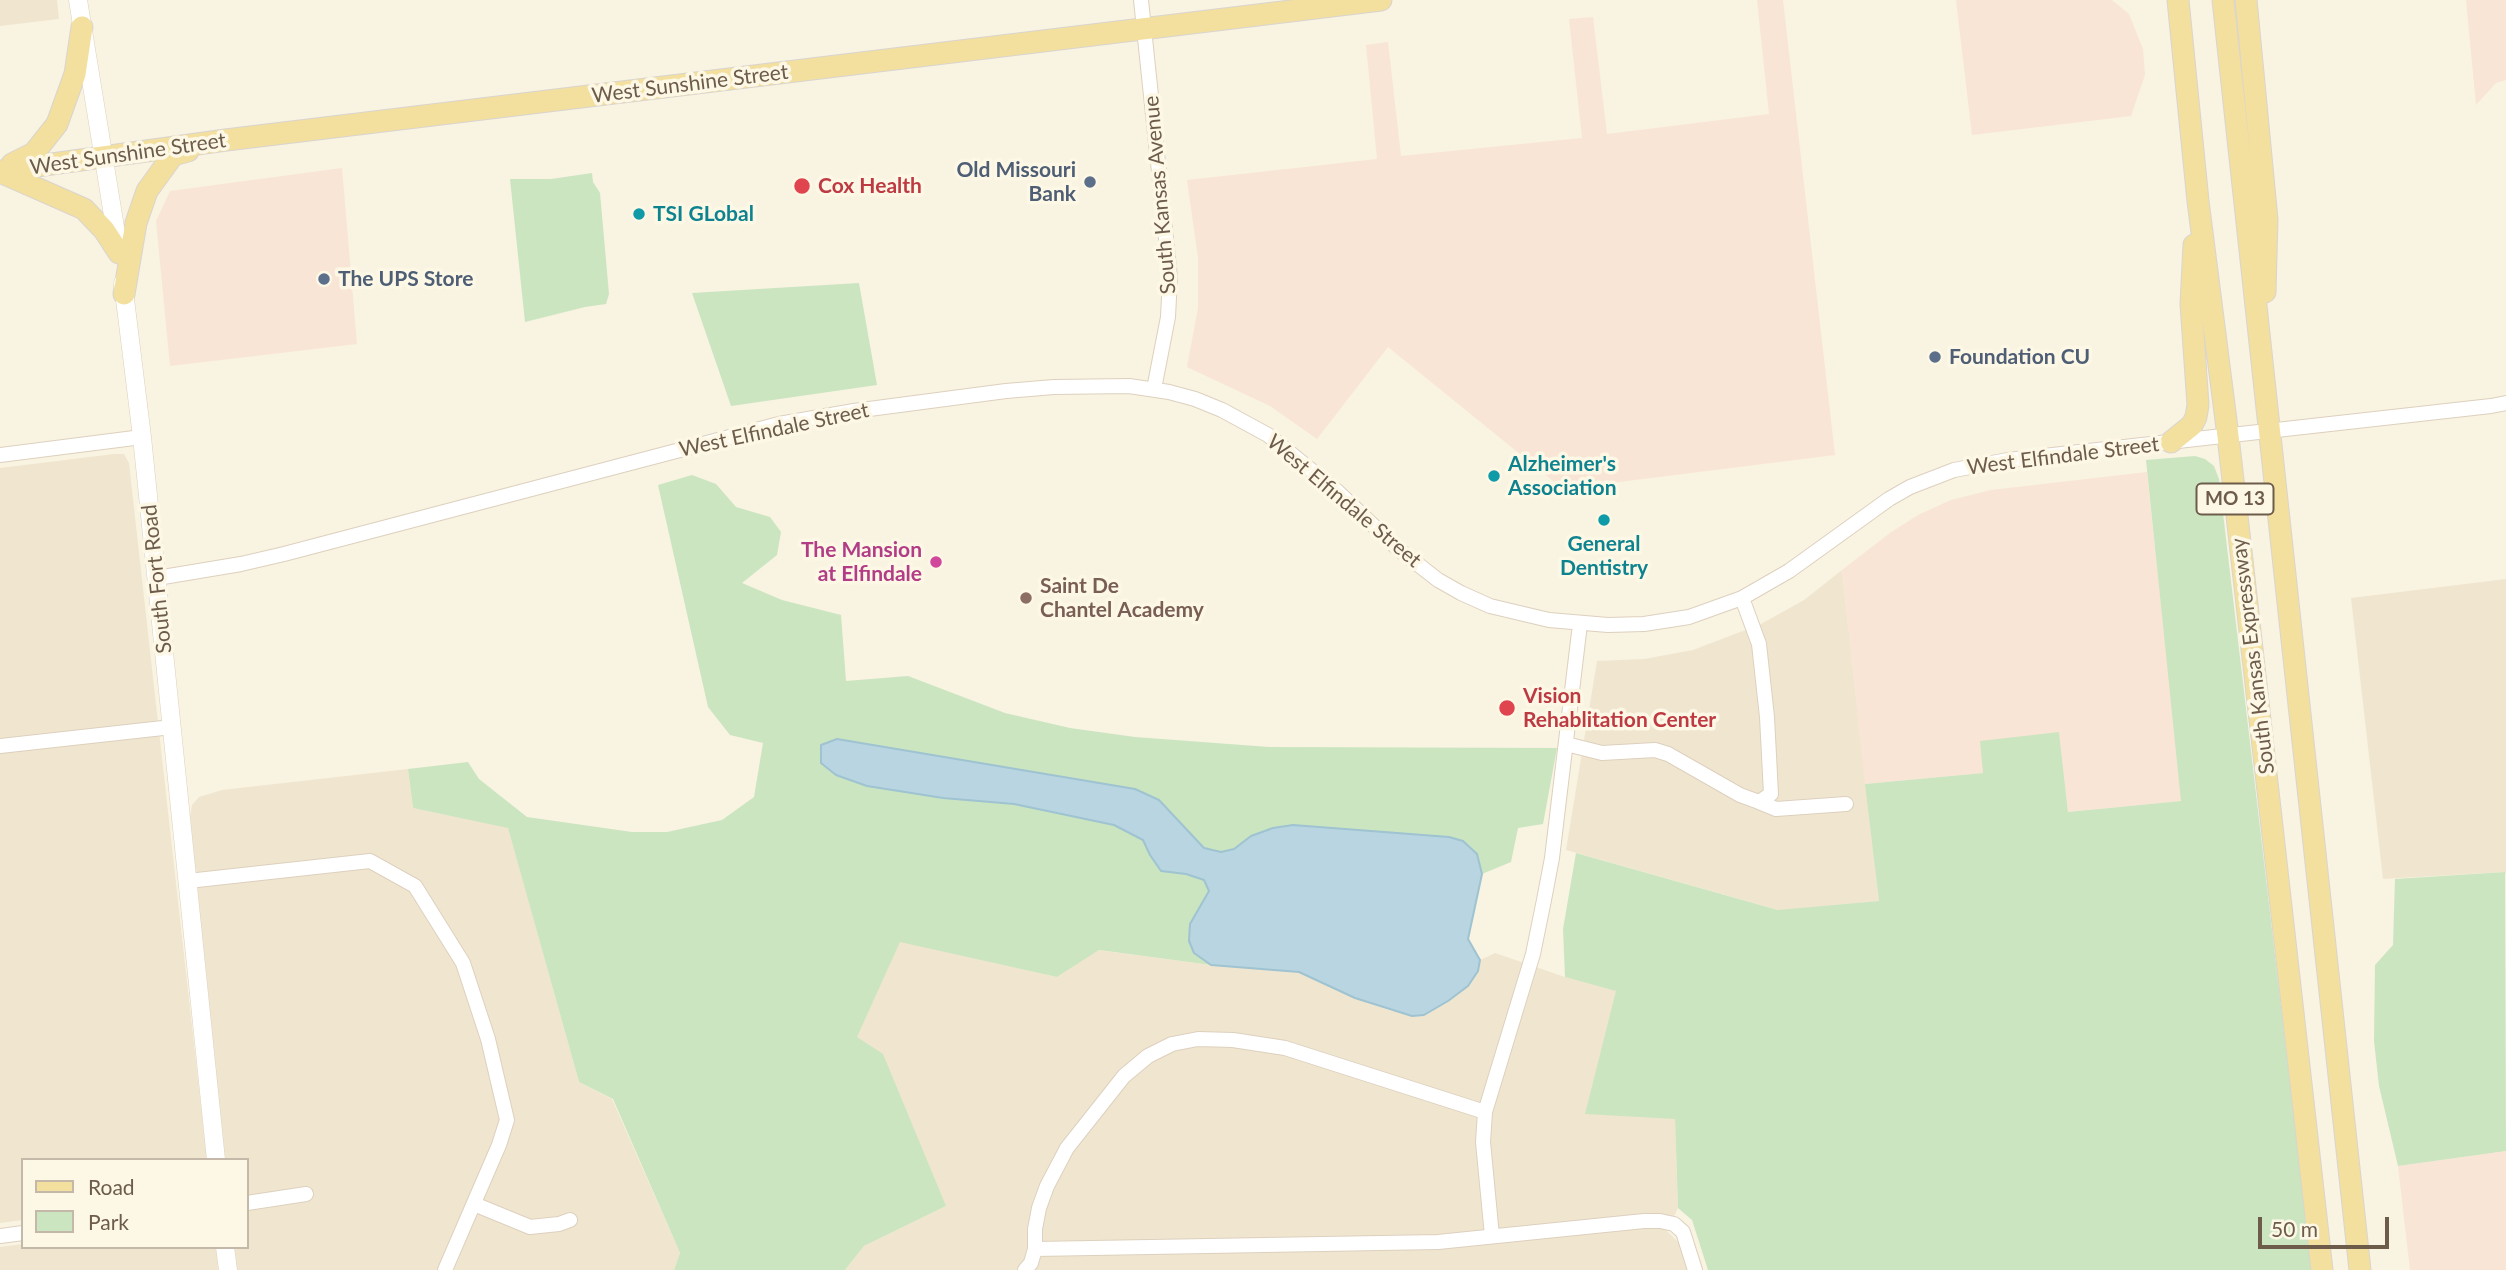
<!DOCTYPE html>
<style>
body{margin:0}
#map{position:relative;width:2506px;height:1270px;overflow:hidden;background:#f9f3e1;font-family:Lato,sans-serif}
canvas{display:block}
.legend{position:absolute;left:21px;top:1158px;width:228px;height:91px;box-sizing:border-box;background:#fdf7e6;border:2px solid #c4b9a8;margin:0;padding:9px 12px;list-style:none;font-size:21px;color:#6e5c4a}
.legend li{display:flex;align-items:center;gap:14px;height:35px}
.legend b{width:35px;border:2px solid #c4b9a8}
.scale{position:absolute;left:2258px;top:1217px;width:131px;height:32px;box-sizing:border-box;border:4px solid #6e5c4a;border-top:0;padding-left:9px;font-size:21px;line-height:24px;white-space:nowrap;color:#6e5c4a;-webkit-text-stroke:5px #fdf7e6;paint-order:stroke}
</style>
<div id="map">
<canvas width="2506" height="1270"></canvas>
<ul class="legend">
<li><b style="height:9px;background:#f3df9e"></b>Road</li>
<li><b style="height:19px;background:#cbe5c1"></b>Park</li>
</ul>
<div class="scale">50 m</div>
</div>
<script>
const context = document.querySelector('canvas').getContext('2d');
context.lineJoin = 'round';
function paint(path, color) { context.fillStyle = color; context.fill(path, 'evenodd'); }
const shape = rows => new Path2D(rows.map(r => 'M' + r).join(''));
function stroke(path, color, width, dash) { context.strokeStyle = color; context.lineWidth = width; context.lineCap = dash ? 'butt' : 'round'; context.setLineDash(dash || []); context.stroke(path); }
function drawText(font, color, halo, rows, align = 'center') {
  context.font = font + ' Lato,sans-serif'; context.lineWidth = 7; context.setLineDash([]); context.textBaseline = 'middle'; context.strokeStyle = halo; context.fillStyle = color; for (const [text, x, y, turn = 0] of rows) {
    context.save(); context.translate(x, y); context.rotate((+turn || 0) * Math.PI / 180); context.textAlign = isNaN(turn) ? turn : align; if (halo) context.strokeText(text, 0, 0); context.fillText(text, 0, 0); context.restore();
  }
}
paint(shape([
 [0,0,57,0,59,19,0,26],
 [114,454,124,454,129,463,207,1160,23,1160,23,1220,0,1223,0,468],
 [1842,570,1879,901,1782,911,1566,850,1597,661,1644,659,1693,650,1761,624,1804,600],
 [2506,579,2506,875,2505,872,2383,879,2351,598],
 [408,769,413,808,508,827,579,1082,612,1099,680,1253,674,1270,237,1270,234,1247,247,1247,247,1160,225,1160,190,817,192,805,199,797,222,790],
 [900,941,1057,977,1098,950,1211,965,1299,972,1355,998,1392,1011,1478,971,1480,960,1495,953,1565,977,1616,990,1675,1119,1678,1208,1667,1231,1680,1244,1688,1270,845,1270,864,1246,946,1206,856,1037],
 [23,1244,23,1247,217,1247,218,1270,0,1270,0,1247]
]), '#f0e6d0');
paint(shape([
 [1757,0,1783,0,1835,455,1563,489,1388,347,1317,439,1270,406,1187,367,1198,308,1198,258,1187,180,1377,159,1366,45,1388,42,1401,156,1582,138,1569,19,1593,17,1607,134,1769,114],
 [1956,0,2112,0,2129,14,2143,49,2145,75,2131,116,1972,135],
 [2466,0,2506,0,2506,80,2496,83,2476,105],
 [342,168,357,344,170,366,156,221,170,191],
 [2147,472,2182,801,2068,812,2059,733,1983,773,1865,784,1842,570,1890,533,1918,515,1951,500,1991,490],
 [2506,1151,2506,1270,2410,1270,2398,1166]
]), '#f9e5d5');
paint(shape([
 [592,173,593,182,600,193,609,294,606,304,585,307,525,322,510,179,551,179],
 [859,283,877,385,731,406,692,293],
 [2195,456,2205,459,2214,466,2219,479,2312,1270,1708,1270,1692,1220,1678,1208,1675,1119,1585,1114,1616,991,1565,977,1563,929,1576,853,1778,910,1879,901,1865,784,1983,773,1980,741,2059,732,2068,812,2181,801,2146,460],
 [692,475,716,484,736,507,770,517,781,532,777,555,742,583,782,600,841,615,846,681,908,676,1005,713,1070,728,1135,737,1269,747,1557,748,1543,824,1518,828,1511,862,1482,874,1477,854,1293,825,1273,828,1251,836,1234,849,1221,852,1204,848,1159,800,1135,789,1088,782,867,786,943,798,1014,804,1114,825,1143,840,1150,855,1161,871,1186,874,1204,880,1209,891,1202,905,1195,953,1211,965,1099,950,1057,977,900,942,857,1037,883,1054,946,1206,864,1246,845,1270,674,1270,680,1253,613,1099,579,1082,508,828,413,808,408,769,468,762,479,779,527,817,632,832,667,832,722,820,754,797,763,743,730,735,708,707,658,485],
 [2505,872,2506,1151,2398,1166,2379,1086,2374,1041,2375,965,2393,945,2395,879]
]), '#cbe5c1');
const water = shape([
 [837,739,1135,789,1159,800,1204,848,1221,852,1234,849,1251,836,1273,828,1293,825,1449,837,1463,841,1477,854,1482,874,1468,939,1480,960,1478,971,1468,986,1448,1001,1424,1015,1412,1016,1355,998,1299,972,1211,965,1194,953,1189,941,1190,924,1209,891,1204,880,1186,874,1161,871,1150,855,1143,840,1114,825,1014,804,943,798,867,786,836,775,821,763,821,745,837,739]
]);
paint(water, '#b8d5e1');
stroke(water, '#9fc3d1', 2);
const minor = shape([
 [1141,0,1170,277,1168,317,1154,389],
 [0,455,142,437],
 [157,578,241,564,284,554,779,424,854,411,1006,391,1054,387,1129,386,1169,392,1195,399,1222,410,1268,435,1338,492,1397,548,1438,580,1461,593,1490,606,1549,620,1608,625,1644,624,1689,617,1742,598,1789,571,1889,499,1910,487,1954,470,2008,460,2491,406,2506,403],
 [1566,744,1602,753,1655,750,1668,754,1740,795,1759,802,1771,794,1767,717,1759,644,1742,598],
 [0,746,172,727],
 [1759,802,1776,809,1846,804],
 [188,881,370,861,415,886,463,963,488,1039,507,1120,499,1145,445,1270],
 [247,1203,306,1194],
 [474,1204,530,1227,559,1224,570,1220],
 [0,1236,23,1233],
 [1492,1236,1483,1142,1485,1112,1533,954,1544,900,1552,858,1580,624],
 [1035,1249,1438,1242,1644,1221,1660,1221,1674,1224,1683,1232,1695,1270],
 [1025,1270,1031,1263,1035,1249,1035,1229,1039,1208,1047,1186,1067,1148,1124,1076,1148,1056,1172,1044,1198,1039,1233,1040,1285,1048,1485,1112]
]);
const tertiary = shape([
 [78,0,119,252],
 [123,283,142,437,216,1160],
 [225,1247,228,1270]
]);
const primary = shape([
 [2178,0,2198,201,2228,436,2322,1270],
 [2223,0,2360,1270],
 [2246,0,2267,219,2265,292],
 [12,164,34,153,57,124,75,74,82,27],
 [0,171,226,140,1381,0],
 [0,172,84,209,104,230,119,253],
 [124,294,136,223,147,191,173,155,188,151],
 [2171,442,2192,425,2196,417,2198,405,2191,304,2194,245]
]);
stroke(minor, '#ddd0be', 16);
stroke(tertiary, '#ddd0be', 19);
stroke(primary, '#d9d5d0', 23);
stroke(minor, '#fff', 14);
stroke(tertiary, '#fff', 18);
stroke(primary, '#f3df9e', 21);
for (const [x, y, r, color] of [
 [1090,182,7,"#5c6f8a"],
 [802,186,9,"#e0444e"],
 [639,214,7,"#0f9aa8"],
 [324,279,7,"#5c6f8a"],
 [1935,357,7,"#5c6f8a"],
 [1494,476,7,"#0f9aa8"],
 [1604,520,7,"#0f9aa8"],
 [936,562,7,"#d1479c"],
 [1026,598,7,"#8d6e63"],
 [1507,708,9,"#e0444e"]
]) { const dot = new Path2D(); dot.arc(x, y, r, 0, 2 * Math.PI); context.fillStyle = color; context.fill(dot); stroke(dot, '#fdf7e6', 2.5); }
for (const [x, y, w] of [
 [2235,499,77]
]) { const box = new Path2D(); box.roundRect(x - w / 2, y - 15.5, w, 31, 5); context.fillStyle = '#fdf7e6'; context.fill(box); stroke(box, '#6e5c4a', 2); }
drawText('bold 19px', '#6e5c4a', null, [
 ["MO 13",2235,499]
]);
drawText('21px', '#6e5c4a', '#fdf7e6', [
 ["West Sunshine Street",690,84,-7],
 ["West Sunshine Street",128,154,-8],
 ["South Kansas Avenue",1160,195,-95],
 ["West Elfindale Street",774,430,-12],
 ["West Elfindale Street",2063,456,-7],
 ["West Elfindale Street",1344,501,40],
 ["South Fort Road",157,579,-96],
 ["South Kansas Expressway",2253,656,-97]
]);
drawText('bold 21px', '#4e5e75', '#fdf7e6', [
 ["Old Missouri",1076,170,"right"],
 ["Bank",1076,194,"right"],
 ["The UPS Store",338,279],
 ["Foundation CU",1949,357]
], 'left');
drawText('bold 21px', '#be3a42', '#fdf7e6', [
 ["Cox Health",818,186],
 ["Vision",1523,696],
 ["Rehablitation Center",1523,720]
], 'left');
drawText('bold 21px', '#0d838f', '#fdf7e6', [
 ["TSI GLobal",653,214],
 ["Alzheimer's",1508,464],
 ["Association",1508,488],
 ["General",1604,544,"center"],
 ["Dentistry",1604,568,"center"]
], 'left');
drawText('bold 21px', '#b23c85', '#fdf7e6', [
 ["The Mansion",922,550],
 ["at Elfindale",922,574]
], 'right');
drawText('bold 21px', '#785e54', '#fdf7e6', [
 ["Saint De",1040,586],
 ["Chantel Academy",1040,610]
], 'left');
</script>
